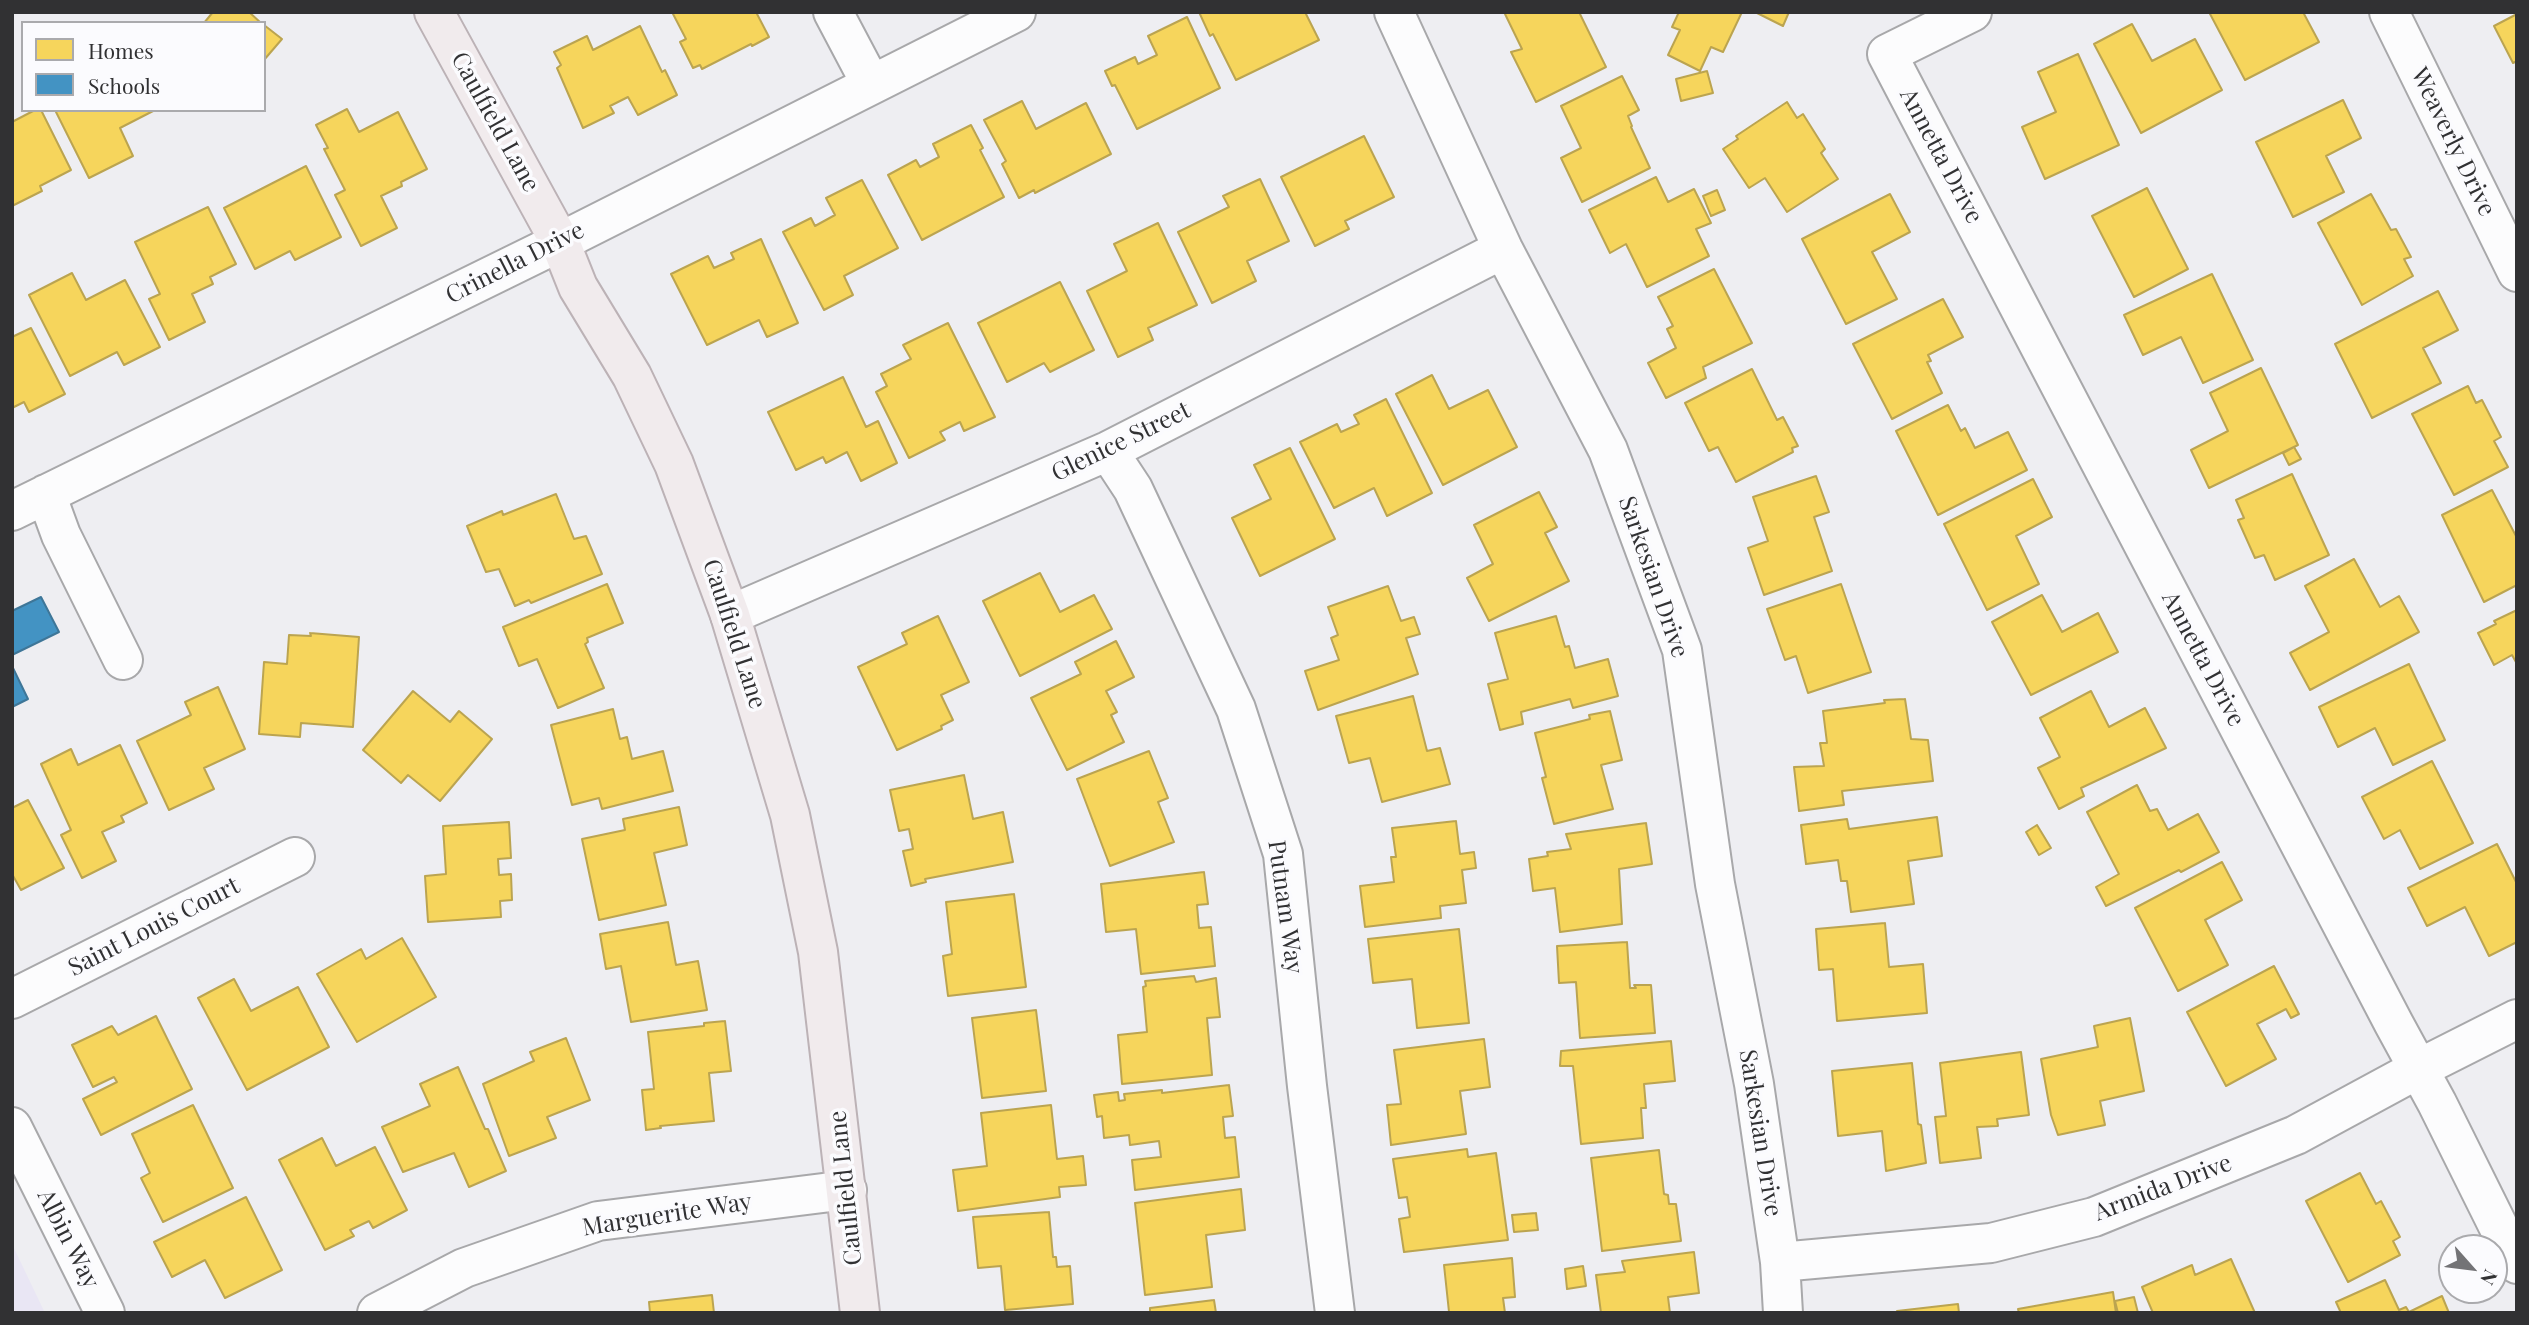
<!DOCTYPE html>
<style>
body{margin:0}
#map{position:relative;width:2529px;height:1325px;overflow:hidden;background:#eeeef2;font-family:"Playfair Display",serif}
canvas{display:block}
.frame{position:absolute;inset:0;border:14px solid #313133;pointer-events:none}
.legend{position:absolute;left:21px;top:21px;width:245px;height:91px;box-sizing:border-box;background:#fbfbfe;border:2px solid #aaaaad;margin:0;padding:9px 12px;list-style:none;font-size:21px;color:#313133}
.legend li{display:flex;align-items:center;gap:14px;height:35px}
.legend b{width:35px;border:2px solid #aaaaad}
.north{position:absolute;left:2438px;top:1234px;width:70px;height:70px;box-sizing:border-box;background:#fbfbfe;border:2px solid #aaaaad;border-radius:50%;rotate:118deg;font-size:19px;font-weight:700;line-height:28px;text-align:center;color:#313133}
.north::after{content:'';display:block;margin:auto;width:24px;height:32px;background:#737376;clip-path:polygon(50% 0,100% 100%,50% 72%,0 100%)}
</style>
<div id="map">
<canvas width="2529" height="1325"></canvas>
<div class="frame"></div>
<ul class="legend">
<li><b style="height:19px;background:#f6d55c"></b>Homes</li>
<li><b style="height:19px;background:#4393c3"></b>Schools</li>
</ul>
<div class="north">N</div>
</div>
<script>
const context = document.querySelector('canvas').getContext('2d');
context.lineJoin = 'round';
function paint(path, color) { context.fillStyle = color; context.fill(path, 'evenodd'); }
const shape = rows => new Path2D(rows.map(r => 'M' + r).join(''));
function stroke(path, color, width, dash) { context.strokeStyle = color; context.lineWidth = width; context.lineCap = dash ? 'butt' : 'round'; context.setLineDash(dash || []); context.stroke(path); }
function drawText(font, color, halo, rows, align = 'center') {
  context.font = font + ' "Playfair Display",serif'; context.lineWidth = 7; context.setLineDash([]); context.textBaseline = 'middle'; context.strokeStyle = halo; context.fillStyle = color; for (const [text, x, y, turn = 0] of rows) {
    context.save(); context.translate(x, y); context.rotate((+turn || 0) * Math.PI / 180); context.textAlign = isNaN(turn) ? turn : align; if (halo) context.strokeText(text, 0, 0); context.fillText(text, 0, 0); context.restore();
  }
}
paint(shape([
 [12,1244,45,1313,12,1313]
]), '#e9e6f4');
const homes = shape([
 [213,12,249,12,261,23,204,23,213,12],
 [672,12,756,12,769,37,752,46,751,44,702,69,700,65,693,68,680,42,686,39,672,12],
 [1199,12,1305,12,1319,40,1236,80,1213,34,1210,36,1199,12],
 [1508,12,1579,12,1606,67,1536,102,1511,52,1522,49,1505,14,1508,12],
 [1679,12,1742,12,1723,52,1711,47,1700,71,1668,55,1680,30,1672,27,1679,12],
 [1755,12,1789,12,1783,26,1755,12],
 [2209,12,2303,12,2319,42,2245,80,2209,12],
 [2517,14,2517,61,2513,63,2494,26,2517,14],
 [1187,17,1220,88,1137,129,1115,85,1112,86,1105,71,1135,57,1138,64,1157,55,1148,36,1187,17],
 [2132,24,2152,61,2195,39,2222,90,2141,133,2094,44,2132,24],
 [264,25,282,39,264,60,264,25],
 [640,26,662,72,665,70,677,95,638,115,628,97,610,106,614,113,583,128,557,68,561,65,554,52,587,36,593,50,640,26],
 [2078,54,2119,145,2045,179,2022,127,2056,112,2038,72,2078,54],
 [1707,71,1713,93,1681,101,1676,79,1707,71],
 [1622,76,1639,110,1628,116,1632,126,1631,127,1650,168,1582,202,1561,158,1581,148,1561,106,1622,76],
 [2343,100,2361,138,2326,156,2344,192,2293,217,2256,142,2343,100],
 [1022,101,1036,129,1086,103,1111,154,1035,193,1034,190,1019,198,1002,164,1006,161,984,120,1022,101],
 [1787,102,1797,118,1803,114,1825,149,1821,153,1838,179,1787,212,1765,178,1749,188,1723,149,1738,139,1736,136,1787,102],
 [347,109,359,132,398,112,427,169,401,182,402,186,381,196,397,228,361,246,335,195,345,190,324,149,328,148,316,125,347,109],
 [35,110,41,110,71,170,40,186,42,191,12,206,12,122,35,110],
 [55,110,155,110,120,128,133,156,89,178,55,110],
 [971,125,983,148,980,150,1004,197,922,240,888,175,916,160,920,167,939,157,933,144,971,125],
 [1364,136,1394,197,1345,221,1349,229,1315,246,1281,177,1364,136],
 [306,166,341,237,295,260,290,251,255,269,224,208,306,166],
 [1656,177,1668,202,1694,189,1711,223,1696,229,1709,256,1647,287,1626,244,1610,253,1589,210,1656,177],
 [1260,179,1289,241,1247,261,1256,281,1212,303,1178,232,1229,207,1223,196,1260,179],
 [862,180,898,248,844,276,853,295,824,310,783,232,811,218,815,226,835,215,826,198,862,180],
 [2147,188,2188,269,2134,297,2092,216,2147,188],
 [1717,190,1725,210,1711,216,1703,196,1717,190],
 [1890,194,1910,232,1872,252,1897,299,1846,324,1802,239,1890,194],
 [2371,194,2391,230,2396,229,2411,257,2404,259,2413,276,2362,305,2318,223,2371,194],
 [208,207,236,264,210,277,213,284,192,294,205,322,169,340,149,299,160,294,135,242,208,207],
 [1158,223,1197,305,1148,328,1153,340,1118,357,1087,291,1127,271,1114,244,1158,223],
 [761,239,798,323,767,337,759,320,707,345,671,274,708,256,714,268,734,259,731,253,761,239],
 [1714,269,1752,343,1703,367,1706,378,1666,398,1648,363,1676,348,1667,329,1673,326,1658,297,1714,269],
 [72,273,86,300,125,280,160,347,124,365,117,352,70,376,29,295,72,273],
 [2212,274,2253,360,2203,383,2181,337,2143,355,2124,315,2212,274],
 [1060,282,1094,350,1050,372,1044,363,1007,382,978,323,1060,282],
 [2438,291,2458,330,2423,348,2441,383,2372,418,2335,344,2438,291],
 [1943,299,1963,337,1928,355,1931,361,1927,362,1942,393,1892,419,1853,344,1943,299],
 [948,323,995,417,964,431,960,422,940,432,945,440,909,458,876,392,887,386,881,374,911,359,903,345,948,323],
 [31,328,65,394,29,412,24,402,12,408,12,337,31,328],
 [2261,368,2298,445,2209,488,2191,450,2228,431,2210,393,2261,368],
 [1752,369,1777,420,1783,417,1798,446,1792,448,1793,452,1736,482,1718,447,1709,451,1685,403,1752,369],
 [1432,375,1449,409,1488,390,1517,447,1443,485,1396,394,1432,375],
 [843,377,866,427,878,421,897,463,861,481,847,452,826,463,823,457,796,470,768,412,843,377],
 [2468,386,2476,403,2482,400,2501,437,2494,441,2508,467,2454,495,2412,414,2468,386],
 [1386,399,1432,493,1387,516,1374,488,1334,508,1300,442,1337,424,1341,432,1359,424,1354,415,1386,399],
 [1948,405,1961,431,1965,428,1975,448,2008,432,2027,470,1938,515,1896,431,1948,405],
 [2294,447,2301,459,2289,465,2283,453,2294,447],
 [1290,448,1335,539,1260,576,1232,518,1271,499,1254,465,1290,448],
 [2292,474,2329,555,2275,580,2264,555,2255,558,2238,520,2244,518,2236,500,2292,474],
 [1816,476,1829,512,1814,517,1832,571,1764,595,1748,548,1768,541,1753,497,1816,476],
 [2033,479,2052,517,2016,536,2039,584,1987,610,1944,524,2033,479],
 [2492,490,2517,538,2517,585,2484,602,2442,515,2492,490],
 [1539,492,1557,527,1545,533,1569,581,1489,621,1467,578,1493,564,1474,525,1539,492],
 [556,494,574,539,586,536,602,574,531,603,529,600,515,606,499,569,486,572,467,526,502,511,503,515,556,494],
 [2354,559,2380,607,2399,596,2419,632,2310,690,2290,653,2329,632,2305,586,2354,559],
 [1040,573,1060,612,1094,595,1112,629,1020,676,983,601,1040,573],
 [607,584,623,623,587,638,588,642,585,644,604,688,558,708,537,659,519,666,503,627,607,584],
 [1841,584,1871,672,1808,693,1796,656,1785,660,1767,609,1841,584],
 [1388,586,1401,621,1414,617,1420,634,1406,638,1418,674,1318,710,1305,671,1339,660,1331,638,1338,635,1328,607,1388,586],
 [2042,595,2062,632,2098,613,2118,652,2031,695,1992,622,2042,595],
 [2517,610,2517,664,2512,655,2494,665,2478,633,2496,624,2494,621,2517,610],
 [938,616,969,682,941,695,953,720,941,726,942,729,897,750,858,667,907,644,902,633,938,616],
 [1556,616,1565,647,1569,646,1575,668,1608,659,1618,696,1573,708,1570,699,1521,712,1523,724,1500,730,1488,684,1508,679,1495,633,1556,616],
 [310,633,359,637,353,727,301,723,300,737,259,734,264,662,287,664,289,635,311,636,310,633],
 [1116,641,1134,677,1106,691,1117,712,1111,715,1124,742,1067,770,1031,698,1081,674,1075,662,1116,641],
 [2409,664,2445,740,2393,765,2375,728,2338,747,2319,707,2409,664],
 [218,687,245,749,204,768,214,789,169,810,137,741,191,715,185,702,218,687],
 [413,691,450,722,459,711,492,739,440,801,408,775,401,783,363,750,413,691],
 [2091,691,2109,727,2145,708,2166,748,2081,788,2084,796,2059,809,2038,768,2060,757,2040,718,2091,691],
 [1413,696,1427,751,1440,748,1450,784,1382,802,1370,758,1349,763,1336,716,1413,696],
 [1905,699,1911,739,1928,740,1933,781,1842,791,1844,805,1799,811,1794,767,1824,766,1820,743,1827,743,1823,711,1885,703,1884,700,1905,699],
 [613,709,620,739,627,737,632,759,663,751,673,791,602,809,599,798,572,805,551,725,613,709],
 [1610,711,1622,760,1601,765,1613,809,1554,824,1542,778,1546,777,1535,733,1590,719,1589,715,1610,711],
 [120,745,147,803,121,816,124,822,102,832,116,861,82,878,61,835,71,830,41,764,71,749,78,765,120,745],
 [1149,751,1168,798,1158,802,1174,842,1110,866,1077,779,1149,751],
 [2432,761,2473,843,2420,869,2400,830,2384,839,2362,797,2432,761],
 [964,775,973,819,1003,812,1013,862,925,879,926,882,911,886,903,851,913,849,909,829,899,831,890,790,964,775],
 [2137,785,2150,811,2157,809,2168,830,2198,814,2219,852,2181,872,2179,870,2106,906,2096,887,2119,874,2087,812,2137,785],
 [28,800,64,868,21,890,12,874,12,808,28,800],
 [679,807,687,845,654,853,666,905,599,920,582,839,625,830,623,819,679,807],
 [1937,817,1942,856,1908,861,1914,904,1851,912,1847,881,1841,881,1838,860,1806,864,1801,825,1847,819,1849,829,1937,817],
 [1456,821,1460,854,1474,852,1476,868,1462,870,1466,903,1440,906,1441,918,1365,927,1360,886,1394,882,1391,857,1396,857,1392,828,1456,821],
 [509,822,511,858,498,859,499,875,511,874,512,900,500,901,501,917,428,922,425,876,446,874,443,826,509,822],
 [1646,823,1652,864,1619,869,1622,924,1560,932,1555,888,1533,891,1529,859,1548,856,1547,852,1571,849,1566,834,1646,823],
 [2037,825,2051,848,2039,855,2026,832,2037,825],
 [2497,844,2517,884,2517,942,2489,956,2465,907,2427,926,2408,888,2497,844],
 [2222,862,2242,900,2205,920,2228,965,2178,991,2135,908,2222,862],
 [1204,872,1208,904,1197,905,1199,928,1211,927,1215,966,1141,974,1136,929,1106,932,1101,884,1204,872],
 [1014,894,1026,987,948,996,943,956,952,954,946,902,1014,894],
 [668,922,676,965,698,961,707,1010,631,1022,621,966,606,969,600,934,668,922],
 [1885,923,1889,967,1923,964,1927,1013,1837,1021,1833,969,1819,970,1816,929,1885,923],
 [1459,929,1469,1023,1417,1028,1412,979,1373,983,1368,939,1459,929],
 [402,938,436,997,357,1042,317,974,361,949,366,959,402,938],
 [1627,942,1630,988,1636,988,1634,985,1651,985,1655,1033,1580,1038,1576,982,1559,983,1557,946,1627,942],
 [2274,966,2299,1014,2291,1018,2286,1009,2257,1024,2276,1059,2226,1086,2187,1012,2274,966],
 [1194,976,1196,982,1216,978,1220,1017,1207,1018,1212,1075,1122,1084,1118,1035,1147,1032,1143,987,1146,986,1145,981,1194,976],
 [234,979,251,1011,298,987,329,1047,247,1090,198,998,234,979],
 [1036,1010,1046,1091,982,1098,972,1018,1036,1010],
 [156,1016,192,1089,101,1135,83,1099,117,1082,114,1077,93,1087,72,1045,112,1026,118,1035,156,1016],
 [2130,1018,2144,1091,2100,1101,2105,1125,2058,1135,2051,1115,2041,1059,2098,1047,2094,1026,2130,1018],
 [725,1021,731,1071,709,1073,714,1121,660,1126,661,1128,646,1130,642,1090,654,1089,648,1032,704,1026,704,1023,725,1021],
 [566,1038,590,1100,547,1117,556,1138,509,1156,483,1084,534,1061,530,1052,566,1038],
 [1484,1039,1490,1087,1460,1091,1466,1134,1391,1145,1387,1105,1401,1104,1394,1050,1484,1039],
 [1671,1041,1675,1081,1644,1084,1646,1108,1641,1108,1643,1138,1581,1144,1573,1066,1560,1066,1561,1051,1671,1041],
 [2021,1052,2029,1115,1997,1119,1998,1126,1977,1127,1981,1158,1940,1163,1935,1117,1946,1116,1940,1063,2021,1052],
 [1912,1063,1918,1124,1921,1125,1926,1163,1886,1171,1882,1131,1838,1136,1832,1071,1912,1063],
 [458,1067,485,1129,488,1129,506,1171,469,1187,454,1153,403,1172,382,1127,430,1106,420,1084,458,1067],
 [1229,1085,1233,1116,1223,1117,1225,1138,1235,1137,1239,1177,1135,1190,1132,1160,1161,1157,1159,1141,1130,1145,1129,1135,1104,1138,1102,1116,1097,1117,1094,1095,1118,1092,1119,1101,1125,1100,1124,1094,1162,1090,1162,1093,1229,1085],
 [193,1105,233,1188,163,1222,141,1178,150,1173,132,1134,193,1105],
 [1051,1105,1057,1159,1083,1156,1086,1185,1059,1187,1060,1197,958,1211,953,1170,987,1166,981,1113,1051,1105],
 [322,1138,336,1166,375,1147,407,1210,373,1228,369,1221,350,1230,354,1236,325,1250,279,1160,322,1138],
 [1467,1149,1468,1157,1496,1153,1508,1240,1404,1252,1399,1219,1410,1217,1407,1197,1399,1198,1393,1159,1467,1149],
 [1659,1150,1664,1194,1668,1195,1669,1204,1676,1204,1681,1241,1602,1251,1591,1158,1659,1150],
 [2360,1173,2376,1204,2381,1201,2400,1237,2393,1241,2400,1255,2348,1282,2306,1201,2360,1173],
 [1241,1189,1245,1230,1206,1235,1212,1287,1145,1295,1135,1203,1241,1189],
 [246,1197,282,1270,225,1298,205,1260,172,1277,154,1242,246,1197],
 [1049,1212,1053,1257,1056,1257,1057,1267,1070,1266,1073,1304,1005,1310,1001,1266,978,1268,973,1217,1049,1212],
 [1536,1213,1538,1230,1514,1232,1512,1215,1536,1213],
 [1694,1252,1699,1293,1668,1297,1670,1313,1601,1313,1596,1275,1625,1272,1622,1261,1694,1252],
 [1512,1258,1515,1297,1503,1298,1505,1313,1444,1313,1449,1312,1444,1265,1512,1258],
 [2231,1259,2255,1313,2153,1313,2142,1287,2192,1265,2195,1275,2231,1259],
 [1583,1266,1586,1286,1567,1289,1565,1269,1583,1266],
 [2385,1280,2399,1310,2406,1307,2409,1312,2442,1296,2449,1313,2341,1313,2336,1302,2385,1280],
 [2113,1292,2116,1313,2019,1313,2018,1309,2113,1292],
 [712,1295,714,1313,650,1313,649,1302,712,1295],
 [2134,1297,2138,1313,2118,1313,2115,1301,2134,1297],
 [1214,1300,1216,1313,1150,1313,1150,1308,1214,1300],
 [1958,1304,1959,1313,1897,1313,1897,1311,1958,1304]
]);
paint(homes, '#f6d55c');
stroke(homes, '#bba450', 2);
const schools = shape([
 [41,597,59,632,12,655,12,611,41,597],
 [12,666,28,699,12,707,12,666]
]);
paint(schools, '#4393c3');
stroke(schools, '#3e7698', 2);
const minor = shape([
 [833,12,871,84],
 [1394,12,1503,249,1608,450,1682,650,1715,884,1754,1084,1780,1262,1783,1313],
 [1972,12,1887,54,2394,1024,2437,1103,2517,1264],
 [2389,12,2517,272],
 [1108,451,1133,489,1236,709,1283,854,1307,1086,1335,1313],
 [46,494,61,535,123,660],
 [12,511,560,242,1016,12],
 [730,615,1108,451,1503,249],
 [12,999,295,857],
 [12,1127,105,1313],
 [1780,1262,1991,1243,2094,1217,2296,1135,2418,1069,2517,1019],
 [377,1313,464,1268,598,1221,847,1190]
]);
const major = shape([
 [434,12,560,242,578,287,632,376,674,464,730,615,790,815,818,952,860,1313]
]);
stroke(minor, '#a8a8aa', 42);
stroke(major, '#bcb2b6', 42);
stroke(minor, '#fcfcfd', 38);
stroke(major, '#f1ebed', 38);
drawText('24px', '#313133', '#fbfbfe', [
 ["Caulfield Lane",495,122,61],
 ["Weaverly Drive",2453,142,64],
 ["Annetta Drive",1941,156,62],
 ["Crinella Drive",515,263,-27],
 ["Glenice Street",1121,442,-26],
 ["Sarkesian Drive",1653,577,71],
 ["Caulfield Lane",734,634,72],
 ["Annetta Drive",2203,659,62],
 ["Putnam Way",1285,907,82],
 ["Saint Louis Court",154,927,-27],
 ["Sarkesian Drive",1760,1133,81],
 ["Caulfield Lane",846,1188,-96],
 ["Armida Drive",2163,1188,-21],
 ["Marguerite Way",667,1215,-9],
 ["Albin Way",68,1239,63]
]);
</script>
